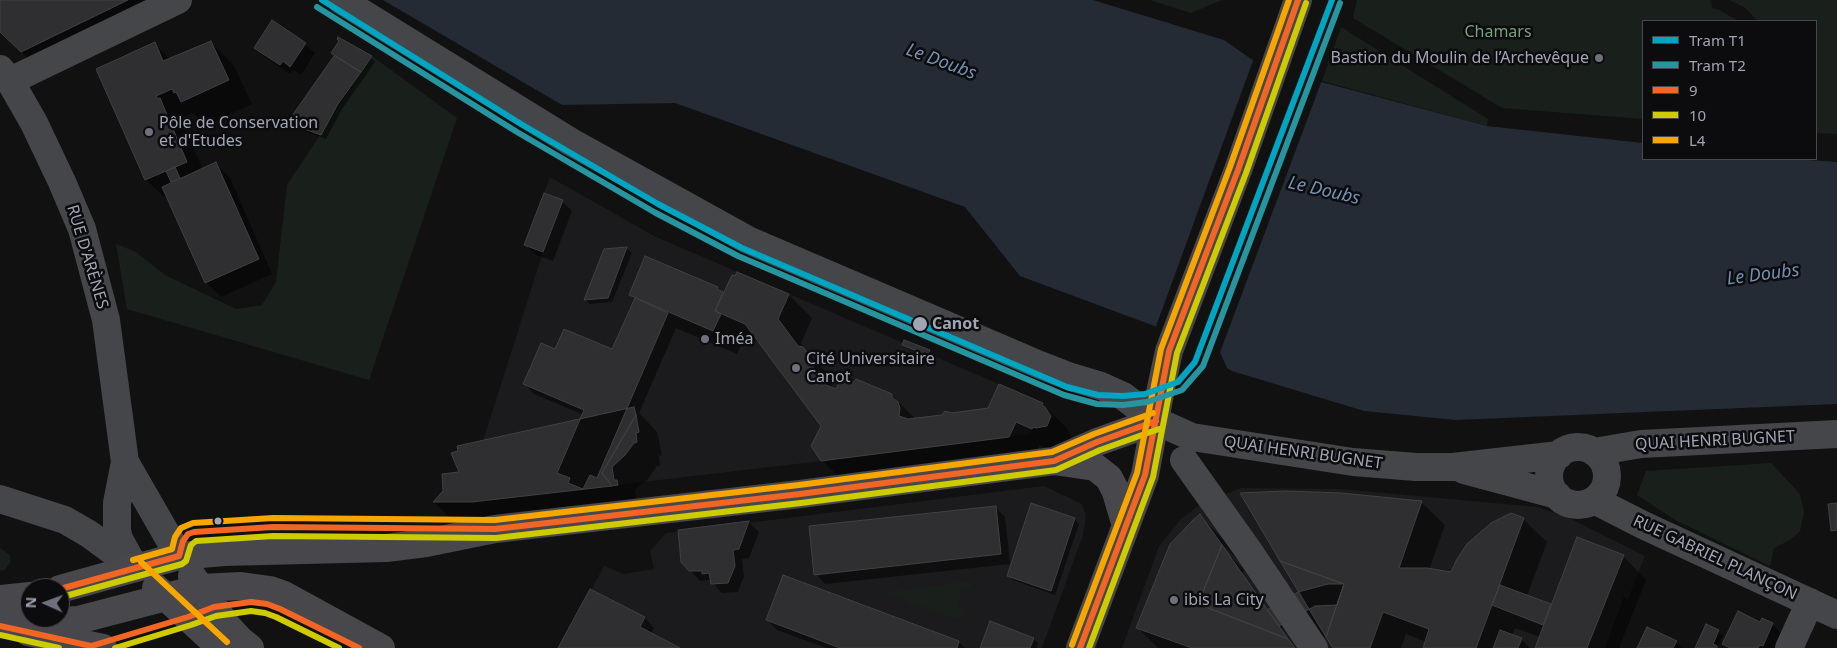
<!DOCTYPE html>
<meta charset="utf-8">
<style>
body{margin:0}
#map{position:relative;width:1837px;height:648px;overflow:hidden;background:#111;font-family:"Noto Sans",sans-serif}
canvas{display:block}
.legend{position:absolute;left:1642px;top:20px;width:175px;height:140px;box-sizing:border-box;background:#0c0b0d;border:1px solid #474950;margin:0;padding:6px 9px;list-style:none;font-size:15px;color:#a0a5b4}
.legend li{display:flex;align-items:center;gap:10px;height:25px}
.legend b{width:25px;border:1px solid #474950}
.north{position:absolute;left:20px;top:578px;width:50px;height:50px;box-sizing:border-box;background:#0c0b0d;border:1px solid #474950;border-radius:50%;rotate:272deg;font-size:14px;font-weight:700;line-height:20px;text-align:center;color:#a0a5b4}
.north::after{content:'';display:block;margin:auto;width:18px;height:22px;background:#6e717b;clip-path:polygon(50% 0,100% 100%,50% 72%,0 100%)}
</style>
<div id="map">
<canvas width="1837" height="648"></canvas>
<ul class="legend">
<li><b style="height:6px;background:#00a5c2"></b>Tram T1</li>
<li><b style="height:6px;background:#2695a0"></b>Tram T2</li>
<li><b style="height:6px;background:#f26522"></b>9</li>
<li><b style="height:6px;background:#cecb00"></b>10</li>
<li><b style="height:6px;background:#f7a600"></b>L4</li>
</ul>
<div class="north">N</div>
</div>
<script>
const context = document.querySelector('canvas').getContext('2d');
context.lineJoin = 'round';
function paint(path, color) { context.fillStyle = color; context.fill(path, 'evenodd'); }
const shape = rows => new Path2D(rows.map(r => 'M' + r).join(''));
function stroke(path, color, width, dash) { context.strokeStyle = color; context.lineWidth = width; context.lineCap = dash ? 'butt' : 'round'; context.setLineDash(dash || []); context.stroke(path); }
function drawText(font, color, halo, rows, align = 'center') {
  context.font = font + ' "Noto Sans",sans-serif'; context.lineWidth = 5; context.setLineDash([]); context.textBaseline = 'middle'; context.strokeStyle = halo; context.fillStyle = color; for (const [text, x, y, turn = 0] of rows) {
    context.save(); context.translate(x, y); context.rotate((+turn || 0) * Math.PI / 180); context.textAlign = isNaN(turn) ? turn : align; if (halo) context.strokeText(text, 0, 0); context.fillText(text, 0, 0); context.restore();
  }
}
paint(shape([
 [550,177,654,236,1043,403,1042,405,1045,407,1051,416,1047,426,1033,428,1030,434,821,461,472,502,433,502,443,491,442,474,459,471,451,453,458,451,457,446,483,441,543,252,524,245],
 [1044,486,1082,504,1086,515,1083,535,1042,648,560,648,604,566,624,574,654,569,650,551,666,533],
 [1241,488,1341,489,1538,507,1571,519,1645,556,1628,599,1624,597,1605,648,1122,648,1159,546,1180,520,1202,503]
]), '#1b1b1d');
paint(shape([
 [1150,0,1222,0,1191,13],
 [1357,0,1711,0,1712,8,1720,10,1738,21,1643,21,1643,119,1502,108,1353,18],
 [1729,0,1837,0,1837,134,1816,133,1816,21,1758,21,1744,7],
 [1341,27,1488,119,1487,126,1322,81],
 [372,56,457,118,369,380,127,309,116,244,136,252,165,275,236,309,262,305,276,282,287,185],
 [1771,463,1800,494,1804,512,1800,531,1790,540,1774,548,1770,566,1677,521,1637,495,1646,471],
 [0,548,10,555,10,563,5,570,0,571],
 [964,582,971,584,972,590,963,589,957,607,966,610,964,616,958,619,883,593]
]), '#19201b');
paint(shape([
 [383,0,1093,0,1224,40,1261,66,1487,126,1643,143,1643,159,1794,159,1837,162,1837,404,1456,420,1364,411,1232,371,1227,368,1219,350,1020,276,965,207,675,103,562,105]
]), '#242b34');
paint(shape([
 [1254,58,1262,64,1322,80,1219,355,1217,352,1155,329]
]), '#111');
paint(shape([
 [0,0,168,0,45,74,0,31],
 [211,42,234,66,252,104,206,125,193,113,179,119,183,123,203,170,216,164,230,178,272,274,221,297,207,283,171,203,146,180,97,70,154,43,170,59],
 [305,44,315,53,301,75,293,70,290,74,265,57,255,47],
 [332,53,371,57,375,62,342,109,326,139,293,127,289,123,335,56],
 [562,201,572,211,553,261,536,255,526,245],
 [627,249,632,253,612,302,590,304,585,299,605,251],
 [738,274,789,295,812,318,801,343,808,353,826,372,830,376,829,382,836,391,892,395,916,420,989,410,999,386,1042,404,1066,427,1073,440,1056,452,1039,445,1033,460,846,484,822,460,823,426,761,343,745,337,737,354,676,328,639,413,657,432,662,455,659,456,660,466,657,466,648,479,635,490,636,501,457,525,434,502,461,473,581,420,584,415,534,394,525,384,556,351,613,350,635,300,630,295,717,288,724,294],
 [903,345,929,351,934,356,907,346,907,348,933,359,908,349],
 [1421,502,1445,525,1429,570,1452,573,1523,519,1547,542,1527,596,1552,605,1623,556,1646,580,1619,648,1536,648,1540,637,1515,628,1512,636,1521,639,1530,648,1424,648,1426,642,1406,634,1401,648,1334,648,1327,636,1302,648,1281,626,1283,632,1295,648,1158,648,1138,628,1200,516,1223,539,1236,558,1220,542,1220,546,1244,570,1242,574,1268,611,1300,592],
 [995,507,1005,517,1010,564,825,584,816,574],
 [1075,519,1079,524,1055,595,1013,580,1008,575],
 [749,523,759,532,749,558,742,559,744,576,738,592,722,593,710,580,700,581,690,570,679,531],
 [591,591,645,618,654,628,651,634,678,648,560,648],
 [767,620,959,642,965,648,826,648,777,630],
 [1772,624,1782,634,1776,648,1728,648,1723,644],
 [1718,631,1723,636,1717,648,1697,648],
 [1034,639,1038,643,1037,648,981,648],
 [1676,642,1682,648,1638,648]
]), '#0007');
const building = shape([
 [0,0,128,0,21,52,0,32,0,0],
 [272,20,306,43,290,67,283,61,280,65,254,48,272,20],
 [338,37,372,56,361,72,331,53,339,41,337,39,338,37],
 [211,41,229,80,181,102,176,92,174,93,172,89,156,96,158,99,160,98,187,162,145,180,96,69,155,42,163,61,211,41],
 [334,56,361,72,338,104,321,135,287,123,334,56],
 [216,162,259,259,205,283,162,187,216,162],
 [175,167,180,178,171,182,166,171,175,167],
 [544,193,563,200,543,252,524,245,544,193],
 [627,247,608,298,584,300,604,249,627,247],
 [645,256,718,287,717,289,723,292,715,311,721,314,713,331,629,295,645,256],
 [737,272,789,294,778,319,798,346,803,347,807,352,806,357,826,385,836,389,839,383,844,381,854,382,856,379,892,394,892,397,898,402,900,408,899,416,908,419,942,415,945,411,952,413,988,408,999,384,1043,403,1042,405,1045,407,1051,416,1047,426,1036,428,1033,427,1032,429,1016,422,1009,437,821,461,811,446,821,426,745,324,715,311,732,275,735,276,737,272],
 [635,298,668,313,597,478,590,475,583,489,568,483,570,478,557,473,584,410,523,384,541,343,555,349,564,329,612,349,635,298],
 [904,340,930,350,928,355,902,345,904,340],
 [634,407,636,415,602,473,612,486,472,502,433,502,443,491,442,474,459,472,451,453,458,451,457,446,634,407],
 [636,415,639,432,636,433,637,442,634,443,625,455,612,467,614,480,617,480,618,485,612,486,602,473,636,415],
 [1285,491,1341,493,1422,501,1399,568,1427,568,1451,572,1457,559,1467,544,1491,523,1511,513,1524,518,1476,648,1423,648,1429,629,1383,612,1370,648,1333,648,1326,637,1344,584,1280,561,1240,493,1285,491],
 [1031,503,1075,518,1051,591,1007,576,1031,503],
 [1837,503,1837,530,1831,531,1828,504,1837,503],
 [996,506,1001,554,814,575,809,526,996,506],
 [1200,514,1222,545,1198,604,1288,639,1295,648,1192,648,1136,628,1170,544,1193,520,1200,514],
 [749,521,739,549,733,550,735,566,728,583,711,584,709,573,702,574,702,571,689,571,681,562,678,530,749,521],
 [1577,537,1624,555,1587,648,1535,648,1577,537],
 [1222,545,1279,626,1288,639,1198,604,1222,545],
 [1280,561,1344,584,1326,637,1309,609,1280,561],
 [783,575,959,641,957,648,840,648,766,620,783,575],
 [1328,584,1344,584,1337,605,1315,606,1279,626,1267,610,1298,592,1328,584],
 [1500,585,1551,604,1543,625,1492,605,1500,585],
 [590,589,645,617,640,627,680,648,558,648,590,589],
 [1738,611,1760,622,1762,618,1773,623,1763,646,1760,645,1758,648,1730,648,1722,644,1738,611],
 [990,621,1034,638,1030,648,980,648,990,621],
 [1706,624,1719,630,1713,644,1717,646,1717,648,1695,648,1706,624],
 [1647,627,1677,641,1673,648,1637,648,1647,627],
 [1500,630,1522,638,1518,648,1493,648,1500,630]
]);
paint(building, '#2f2f31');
stroke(building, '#404045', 1);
stroke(shape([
 [341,0,571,142,748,240,1040,365,1071,377,1101,386,1123,396,1156,421,1192,437,1353,462,1416,467,1453,467,1559,455],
 [0,69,10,81,34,123,62,182,82,229,106,320,125,462,117,503,117,531,119,539,135,568],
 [10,81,178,0],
 '1549 476a29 29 0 1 1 58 0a29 29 0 1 1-58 0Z',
 [1594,452,1641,444,1837,434],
 [1184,460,1248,550,1314,648],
 [125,462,179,556],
 [1464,470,1557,495],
 [0,499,65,520,89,534,130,564],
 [1594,500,1643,525,1837,615],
 [1789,648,1810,602]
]), '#45464a', 28);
stroke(shape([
 [1054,461,1095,467,1109,478,1116,492,1126,526],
 [192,576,228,627,240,640,250,648],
 [156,588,221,648],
 [60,589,179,556,224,552,386,548,426,543,495,529,800,494,1054,461,1097,442,1156,421],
 [0,599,30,596],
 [0,621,48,622,78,620,201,588,241,586,270,590,284,595,381,648],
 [28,632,103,648],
 [1080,648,1145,475,1161,388,1169,351,1238,170,1298,0]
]), '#48484c', 28);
stroke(shape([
 [60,589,179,556,183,541,188,534,194,532,273,527,495,529,800,494,1054,461,1097,442,1156,421],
 [0,626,91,646,188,617,214,607,251,602,267,604,280,609,359,648],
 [1080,648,1145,475,1169,351,1238,170,1298,0]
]), '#f26522', 6);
stroke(shape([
 [62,597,182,564,186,561,191,545,196,541,273,536,496,538,801,503,1056,470,1100,450,1159,429],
 [0,635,59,648],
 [115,648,191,625,216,616,251,611,265,613,276,617,339,648],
 [1089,648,1153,477,1177,353,1246,173,1306,3]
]), '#cecb00', 6);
stroke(shape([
 [133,560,172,549,175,537,181,528,193,523,273,518,495,520,799,485,1052,452,1094,434,1153,413],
 [141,562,227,642],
 [1072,645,1137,473,1161,349,1230,167,1289,0]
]), '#f7a600', 6);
stroke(shape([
 [322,0,521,124,658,204,742,248,1067,387,1098,395,1123,396,1145,394,1178,382,1195,362,1332,0]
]), '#00a5c2', 6);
stroke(shape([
 [317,7,517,132,654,212,738,256,1064,395,1097,404,1123,405,1147,402,1182,390,1203,366,1340,3]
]), '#2695a0', 6);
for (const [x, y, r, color] of [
 [1599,58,5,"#6e717b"],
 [149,132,5,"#6e717b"],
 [920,324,8,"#a0a5b4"],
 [705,339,5,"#6e717b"],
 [796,368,5,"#6e717b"],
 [218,521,4.5,"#a0a5b4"],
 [1174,600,5,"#6e717b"]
]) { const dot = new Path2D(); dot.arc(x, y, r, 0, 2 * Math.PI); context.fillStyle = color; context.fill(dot); stroke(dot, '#0c0b0d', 2); }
drawText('16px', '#75a17b', '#0c0b0d', [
 ["Chamars",1498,32]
]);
drawText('16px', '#a0a5b4', '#0c0b0d', [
 ["Bastion du Moulin de l’Archevêque",1589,58,"right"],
 ["Pôle de Conservation",159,123],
 ["et d'Etudes",159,141],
 ["Iméa",715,339],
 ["Cité Universitaire",806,359],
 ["Canot",806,377],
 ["ibis La City",1184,600]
], 'left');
drawText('16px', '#a0a5b4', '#0c0b0d', [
 ["RUE D'ARÈNES",87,257,73],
 ["QUAI HENRI BUGNET",1715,441,-3],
 ["QUAI HENRI BUGNET",1303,453,8],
 ["RUE GABRIEL PLANÇON",1715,558,25]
]);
drawText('bold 16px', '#a0a5b4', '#0c0b0d', [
 ["Canot",932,324]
], 'left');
drawText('italic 18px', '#7391b3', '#0c0b0d', [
 ["Le Doubs",941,62,20],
 ["Le Doubs",1324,191,13],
 ["Le Doubs",1763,275,-7]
]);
</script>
